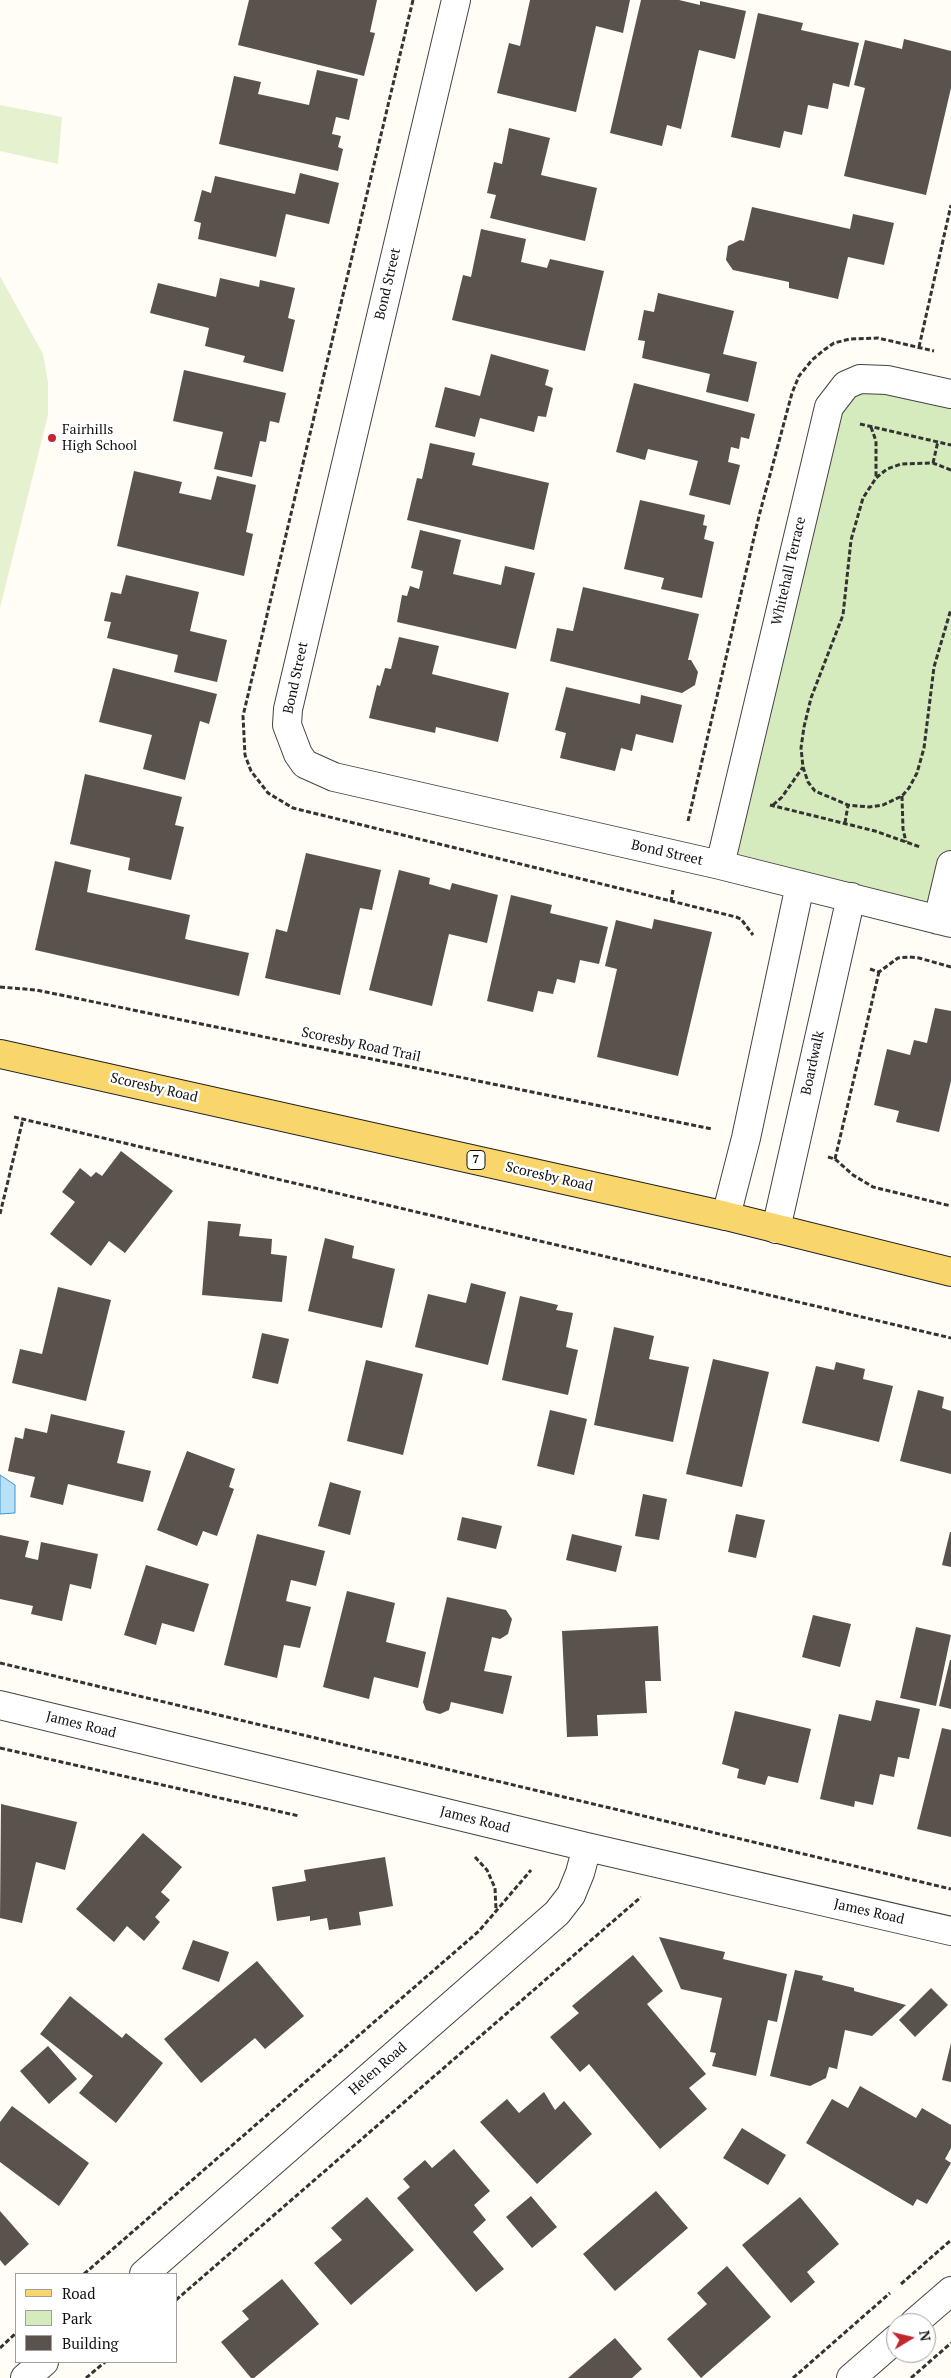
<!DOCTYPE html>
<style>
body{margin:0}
#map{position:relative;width:951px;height:2378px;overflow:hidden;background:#fffdf5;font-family:"PT Serif",serif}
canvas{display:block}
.legend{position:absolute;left:15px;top:2273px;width:162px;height:90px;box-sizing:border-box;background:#fff;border:1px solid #a0a0a0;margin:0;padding:6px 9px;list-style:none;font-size:15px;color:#111}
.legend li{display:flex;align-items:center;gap:10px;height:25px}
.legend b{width:25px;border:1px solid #a0a0a0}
.north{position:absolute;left:886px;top:2313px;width:50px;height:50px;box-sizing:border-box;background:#fff;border:1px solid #a0a0a0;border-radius:50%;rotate:81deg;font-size:14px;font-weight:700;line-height:20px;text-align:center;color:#111}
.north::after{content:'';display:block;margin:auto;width:18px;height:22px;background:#c4262e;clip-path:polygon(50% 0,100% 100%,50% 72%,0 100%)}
</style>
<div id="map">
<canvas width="951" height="2378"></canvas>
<ul class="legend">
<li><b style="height:6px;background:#f9d66b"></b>Road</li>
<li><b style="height:14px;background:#d5ebbd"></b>Park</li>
<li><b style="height:14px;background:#5a524d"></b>Building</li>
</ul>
<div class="north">N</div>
</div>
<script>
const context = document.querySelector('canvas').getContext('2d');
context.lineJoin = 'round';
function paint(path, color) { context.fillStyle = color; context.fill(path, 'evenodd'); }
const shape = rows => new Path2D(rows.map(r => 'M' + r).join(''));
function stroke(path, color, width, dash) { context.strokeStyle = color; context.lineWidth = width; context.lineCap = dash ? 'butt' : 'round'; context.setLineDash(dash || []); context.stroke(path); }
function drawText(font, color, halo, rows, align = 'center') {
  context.font = font + ' "PT Serif",serif'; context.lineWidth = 5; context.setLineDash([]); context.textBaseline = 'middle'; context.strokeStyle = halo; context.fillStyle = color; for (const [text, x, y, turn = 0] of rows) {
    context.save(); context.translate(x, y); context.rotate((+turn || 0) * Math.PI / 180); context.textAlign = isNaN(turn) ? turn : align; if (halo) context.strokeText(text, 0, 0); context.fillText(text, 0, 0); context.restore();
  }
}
paint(shape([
 [846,385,951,394,951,865,938,920,720,865]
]), '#d5ebbd');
paint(shape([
 [0,105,62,117,58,164,0,151],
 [0,276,43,354,48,382,48,415,0,608]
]), '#e6f2cf');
const water = shape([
 [0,1475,15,1485,15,1513,0,1514,0,1475]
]);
paint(water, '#b9e0f7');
stroke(water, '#3f96cf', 1);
paint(shape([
 [249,0,377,0,370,32,375,33,364,76,238,45],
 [530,0,630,0,623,33,596,26,576,112,497,93,509,43,520,46],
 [641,0,679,0,700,5,700,1,746,11,735,59,699,50,681,129,667,125,662,146,610,133],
 [758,13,803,23,801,30,859,43,849,87,833,83,828,109,808,105,802,135,784,131,780,148,731,137],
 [904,39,951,51,951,88,926,195,844,176,865,88,854,85,865,40,902,49],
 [317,70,358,79,349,120,336,117,332,134,341,136,338,147,343,149,338,171,219,144,234,76,261,82,258,94,309,105],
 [509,128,550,138,541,175,597,188,585,241,490,218,496,195,487,193,494,162,502,164],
 [300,173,339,183,329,224,286,214,276,257,198,239,201,223,194,221,202,190,211,193,215,176,295,194],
 [752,207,850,229,853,214,894,223,884,265,848,257,838,299,789,288,789,282,733,270,726,260,728,246,740,240,744,241],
 [481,229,526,239,521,262,547,268,550,259,604,271,585,351,452,320,463,275,471,277],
 [220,278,259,287,260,280,295,288,288,318,295,320,283,372,243,362,245,356,205,346,209,328,150,313,158,283,216,297],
 [658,293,734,311,723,354,757,362,748,402,706,392,710,374,642,358,645,341,638,340,644,310,654,312],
 [491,354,549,370,545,385,553,388,546,417,538,416,534,432,480,418,475,437,435,427,445,387,480,396],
 [184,370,286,393,279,423,270,421,266,442,260,441,252,477,214,469,223,432,173,421],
 [634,383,755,414,749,439,741,437,739,449,731,447,728,462,740,465,730,505,689,495,698,461,648,449,645,460,616,452],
 [430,443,475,453,472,465,549,483,534,550,407,520,417,478,422,479],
 [134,471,182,482,179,493,211,500,217,476,256,485,246,532,253,534,244,576,117,546],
 [640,500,705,515,703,525,707,526,704,539,714,542,702,598,661,589,664,578,624,569],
 [420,530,461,540,453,574,501,585,505,566,535,573,516,649,397,622,402,595,407,596,410,586,419,589,423,571,411,568],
 [126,575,199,592,190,631,227,640,217,682,174,672,178,655,107,638,111,622,104,621,111,592,121,594],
 [583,587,699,614,688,660,691,660,698,672,695,685,682,693,550,661,557,628,573,631],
 [399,637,439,646,432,674,509,693,498,742,436,727,435,733,369,718,377,685,380,686,385,668,391,669],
 [113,668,217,694,209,724,200,721,185,780,143,769,152,735,99,722],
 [566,687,640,704,641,695,682,705,673,743,636,734,632,751,621,748,615,771,560,758,566,733,555,730],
 [85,774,182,797,175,825,184,827,171,880,128,870,130,858,70,844],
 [306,853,381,870,372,910,360,908,340,995,265,978,276,929,287,932],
 [55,861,91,870,87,892,190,915,185,939,249,953,239,996,35,950],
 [399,870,430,878,429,884,450,890,452,883,498,895,487,943,449,934,432,1006,369,990],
 [511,895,552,905,550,913,608,927,599,964,580,960,575,983,557,979,553,994,538,991,533,1012,487,1001],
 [654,919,712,932,678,1076,597,1057,617,969,605,966,616,920,652,929],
 [935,1008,951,1011,951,1081,939,1132,896,1122,899,1111,874,1105,887,1049,910,1055,914,1040,927,1043],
 [121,1151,173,1191,125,1253,109,1241,91,1266,50,1234,75,1202,62,1192,80,1168,91,1177,96,1172,102,1176],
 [208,1221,241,1224,239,1236,272,1239,271,1254,287,1256,282,1302,202,1295],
 [325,1238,354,1246,352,1258,395,1269,382,1328,308,1311],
 [471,1283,506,1292,488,1365,415,1347,428,1294,466,1303],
 [58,1287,111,1300,86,1401,12,1383,20,1349,42,1354],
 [520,1296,558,1305,556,1310,573,1313,566,1347,578,1350,568,1395,502,1380],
 [614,1327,654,1336,649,1359,689,1367,673,1442,594,1425],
 [262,1333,289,1339,278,1384,252,1378],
 [713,1359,769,1372,742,1487,686,1474],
 [366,1360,423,1374,403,1455,347,1441],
 [836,1362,865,1369,863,1379,893,1386,879,1442,802,1423,816,1366,834,1370],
 [918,1390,944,1397,942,1408,951,1411,951,1474,900,1461],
 [550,1410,587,1419,574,1475,537,1466],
 [51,1414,125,1431,117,1463,151,1471,143,1502,68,1484,63,1505,30,1497,35,1477,8,1471,15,1437,23,1439,25,1428,47,1433],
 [187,1451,235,1469,229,1487,234,1489,217,1536,203,1531,197,1546,157,1530],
 [330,1482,361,1491,350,1535,318,1526],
 [643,1494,667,1499,659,1540,635,1536],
 [736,1514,765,1520,756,1558,728,1552],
 [462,1517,502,1526,496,1549,457,1540],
 [950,1532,951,1532,951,1567,942,1565],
 [257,1534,325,1551,316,1586,291,1580,286,1601,311,1607,300,1648,284,1645,277,1678,224,1665],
 [572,1534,622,1546,616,1572,566,1560],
 [0,1535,29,1541,25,1557,38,1560,41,1542,98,1554,91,1589,70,1584,62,1621,31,1614,33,1606,0,1599],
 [146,1565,209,1584,194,1632,162,1623,156,1645,124,1635],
 [347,1591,395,1603,386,1642,426,1652,418,1688,374,1677,369,1699,323,1687],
 [447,1597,506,1610,512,1619,508,1634,500,1639,492,1637,484,1671,512,1676,503,1714,451,1702,449,1710,440,1714,426,1710,423,1702],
 [813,1615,851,1624,840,1667,802,1657],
 [658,1626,661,1681,645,1681,647,1713,597,1715,598,1736,567,1737,562,1631],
 [916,1627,951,1635,936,1706,900,1698],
 [950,1660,951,1660,951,1709,939,1706],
 [876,1700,920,1709,909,1759,898,1757,894,1777,880,1774,873,1805,855,1801,854,1807,820,1799,839,1714,871,1721],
 [735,1711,811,1729,798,1783,768,1776,765,1785,737,1778,739,1769,722,1764],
 [942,1728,951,1730,951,1837,917,1829],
 [1,1804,77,1822,65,1870,36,1862,22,1923,0,1918],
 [143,1833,182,1867,161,1892,170,1900,155,1917,160,1922,144,1941,127,1926,114,1942,76,1909],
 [385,1857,393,1906,359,1912,361,1925,329,1930,327,1918,310,1921,310,1916,277,1921,272,1887,306,1881,304,1870],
 [659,1937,725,1952,723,1959,787,1974,777,2022,768,2020,756,2076,712,2066,716,2053,710,2052,722,1998,681,1989],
 [193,1940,229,1952,219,1982,182,1969],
 [633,1955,663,1991,647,2004,706,2074,689,2088,707,2109,660,2149,589,2064,580,2072,550,2037,579,2013,572,2006],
 [257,1961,304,2016,265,2049,255,2038,201,2083,164,2039],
 [795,1970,823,1976,822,1980,854,1988,854,1991,906,2005,872,2036,845,2030,837,2069,829,2067,826,2078,810,2086,770,2076],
 [931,1988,948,2005,915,2037,899,2020],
 [70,1996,122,2038,126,2033,163,2063,116,2123,79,2093,93,2076,40,2034],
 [951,2043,951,2082,942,2080],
 [48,2046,77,2079,49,2104,20,2071],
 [860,2086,916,2118,922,2108,951,2125,951,2148,945,2159,951,2163,927,2204,917,2199,913,2206,806,2143,832,2099,848,2108],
 [544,2092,555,2110,564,2101,592,2134,537,2184,480,2122,507,2099,519,2113],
 [12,2106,89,2163,59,2206,0,2162,0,2122],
 [742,2128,786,2155,768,2185,723,2158],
 [454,2149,490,2191,474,2205,486,2220,473,2232,504,2269,476,2292,397,2198,410,2187,403,2179,425,2160,432,2168],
 [656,2191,688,2228,615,2291,583,2254],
 [531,2196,557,2227,532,2248,506,2217],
 [367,2197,414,2250,351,2305,314,2263,342,2240,331,2228],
 [800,2197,839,2244,807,2272,815,2282,791,2303,742,2245],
 [0,2211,29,2244,5,2266,0,2260],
 [727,2266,771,2317,701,2378,667,2339,707,2304,697,2293],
 [282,2279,319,2324,254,2378,251,2378,221,2342,249,2319,242,2311],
 [615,2338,642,2369,632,2378,568,2378]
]), '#5a524d');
const minor = shape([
 [456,0,288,709,287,725,298,754,305,764,334,777,720,865,951,923],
 [720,865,829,407,846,385,860,379,887,380,951,394],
 [938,920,951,865],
 [726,1216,746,1138,800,885],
 [776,1229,851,897],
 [0,1705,587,1847,951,1931],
 [144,2274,557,1913,571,1895,580,1873,587,1847],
 [914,2323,951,2291],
 [25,2378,44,2362],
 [851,2378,896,2339]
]);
const primary = shape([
 [0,1054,726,1216,951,1272]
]);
stroke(minor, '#444', 30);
stroke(primary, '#222', 30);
stroke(shape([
 [413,0,243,716,245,755,251,771,268,793,293,808,736,917,741,919,753,935],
 [919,347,951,205],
 [860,424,951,445],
 [871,427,876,441,876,478],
 [933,463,938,441],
 [951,470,933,463,901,464,887,469,876,478,863,498,851,540,843,615,811,698,804,727,801,748,803,767,808,782,815,791,848,805,869,807,883,805,902,796,909,788,917,773,924,748,934,667,951,609],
 [902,796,903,829,906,842],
 [770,805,875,831,920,847],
 [773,805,782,797,803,767],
 [688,821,759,516,792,393,799,376,812,360,824,350,834,343,850,339,878,338,934,351],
 [845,823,848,805],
 [671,902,673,890],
 [870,969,879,972,898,958,909,957,919,958,951,967],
 [0,987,36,990,712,1129],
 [14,1117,951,1338],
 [828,1157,835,1159,853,1175,873,1187,951,1206],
 [835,1159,879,972],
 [0,1214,23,1119],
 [0,1663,951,1889],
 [0,1748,299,1816],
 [475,1857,487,1870,495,1888,496,1909],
 [84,2274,479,1931,531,1870],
 [901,2284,951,2240],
 [176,2300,641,1897],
 [0,2348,16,2333],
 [86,2378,105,2362],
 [793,2378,890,2293],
 [911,2378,951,2343]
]), '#333', 3, [5, 2.5]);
stroke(minor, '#fff', 28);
stroke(primary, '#f9d66b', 28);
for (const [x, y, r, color] of [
 [52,438,5,"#c4262e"]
]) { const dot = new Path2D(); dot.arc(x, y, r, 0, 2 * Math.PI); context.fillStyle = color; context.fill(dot); stroke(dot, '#fff', 2); }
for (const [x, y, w] of [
 [476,1160,18]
]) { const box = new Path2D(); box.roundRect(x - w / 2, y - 9.5, w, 19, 4); context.fillStyle = '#fff'; context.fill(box); stroke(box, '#111', 1); }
drawText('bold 12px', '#111', null, [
 ["7",476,1160]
]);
drawText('14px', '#111', '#fff', [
 ["Bond Street",388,284,-77],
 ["Whitehall Terrace",789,571,-77],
 ["Bond Street",296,678,-78],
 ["Bond Street",667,853,13],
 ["Scoresby Road Trail",361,1045,12],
 ["Boardwalk",813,1063,-78],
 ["Scoresby Road",154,1088,13],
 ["Scoresby Road",549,1177,13],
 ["James Road",81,1725,14],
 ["James Road",475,1820,14],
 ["James Road",869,1912,13],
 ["Helen Road",378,2069,-41]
]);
drawText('14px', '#111', '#fff', [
 ["Fairhills",62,430],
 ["High School",62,446]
], 'left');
</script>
